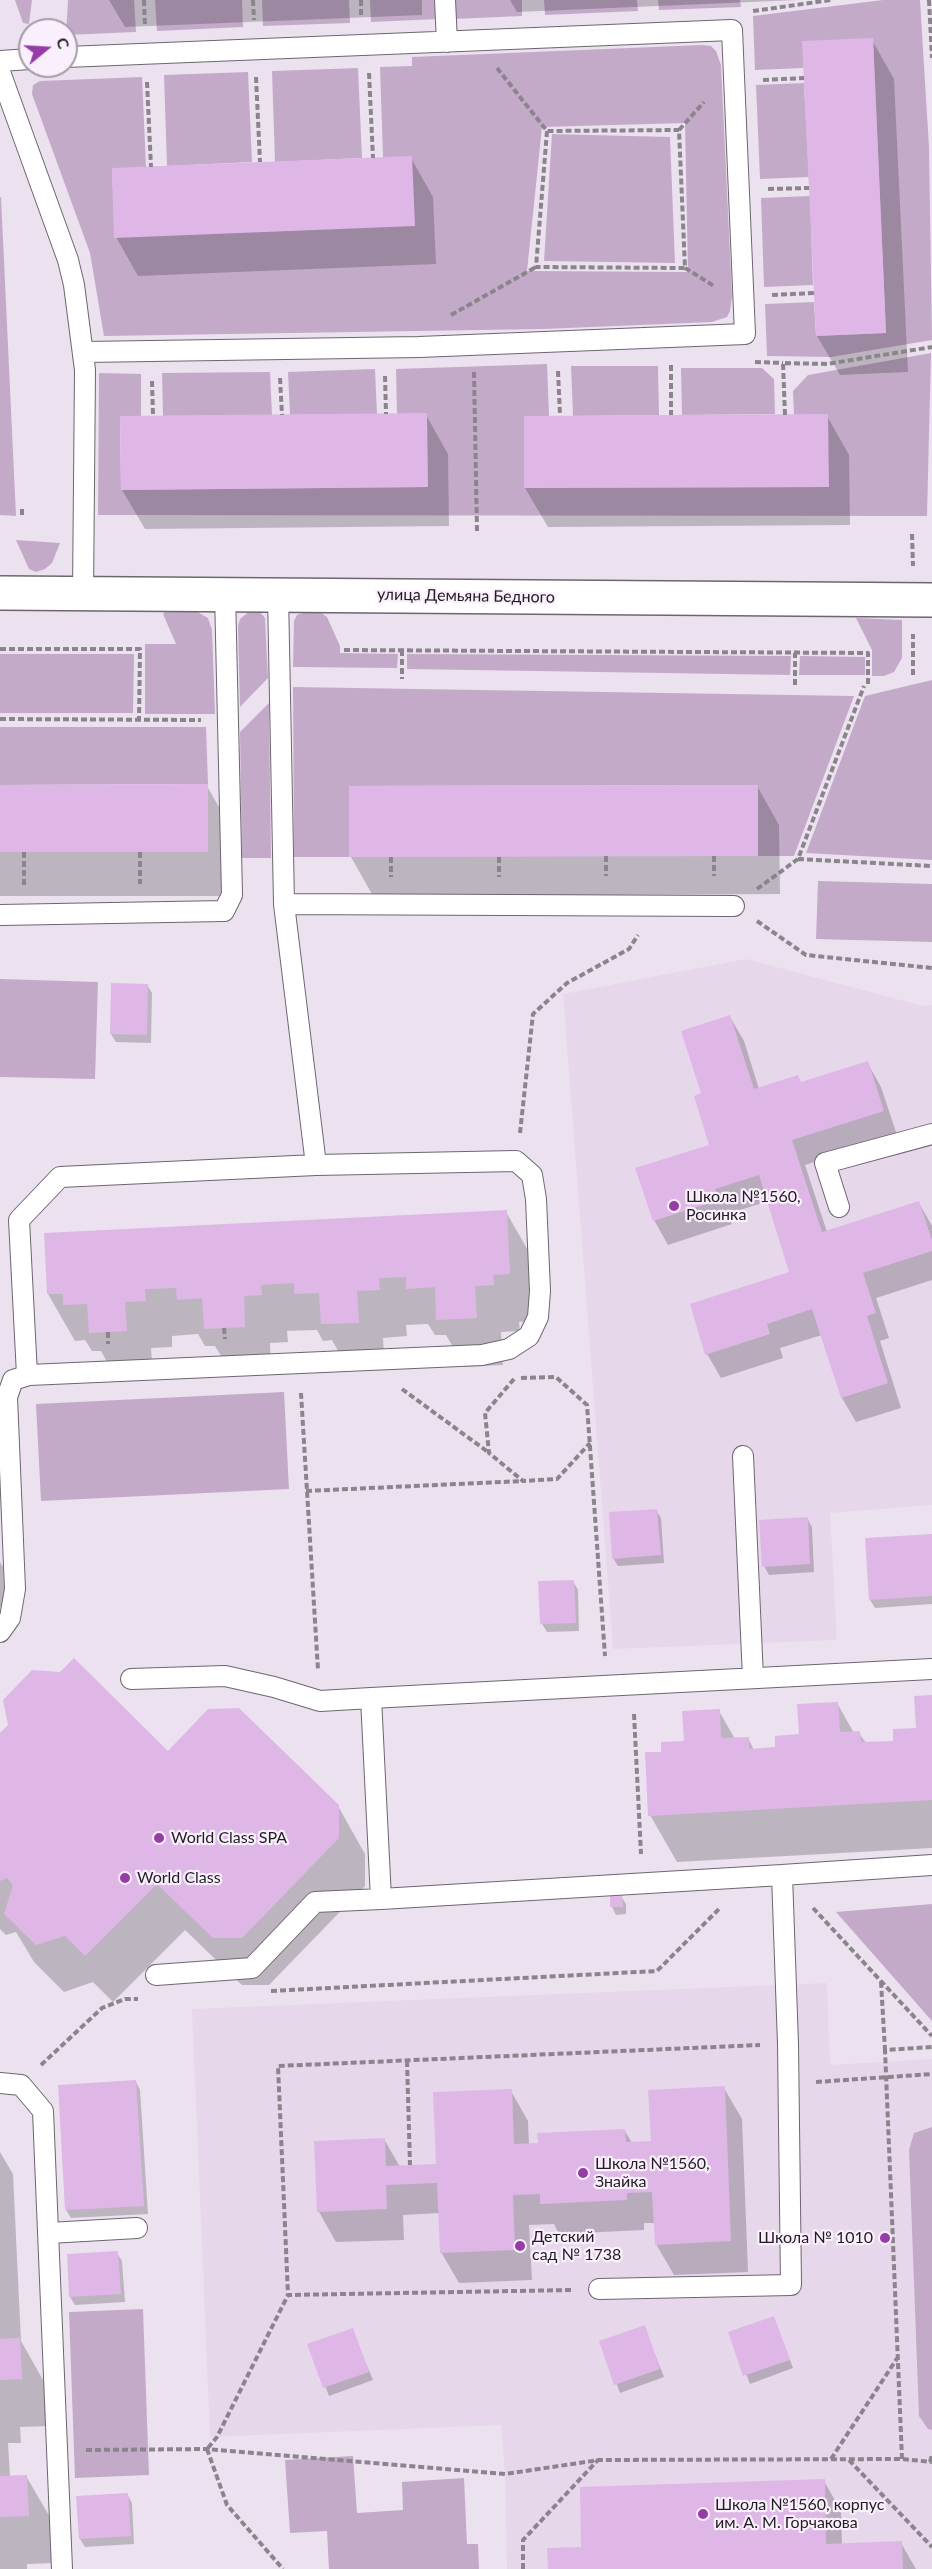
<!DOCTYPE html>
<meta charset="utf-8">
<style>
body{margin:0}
#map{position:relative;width:932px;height:2569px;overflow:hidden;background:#ece2ef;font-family:Lato,sans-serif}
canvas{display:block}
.north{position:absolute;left:18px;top:18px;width:60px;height:60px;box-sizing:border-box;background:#faeffc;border:2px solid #a39ba5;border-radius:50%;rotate:72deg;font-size:16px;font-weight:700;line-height:24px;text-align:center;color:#211d22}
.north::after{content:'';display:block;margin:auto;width:21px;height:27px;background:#953ca7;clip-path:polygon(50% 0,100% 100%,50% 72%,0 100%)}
</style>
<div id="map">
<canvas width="932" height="2569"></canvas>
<div class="north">С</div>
</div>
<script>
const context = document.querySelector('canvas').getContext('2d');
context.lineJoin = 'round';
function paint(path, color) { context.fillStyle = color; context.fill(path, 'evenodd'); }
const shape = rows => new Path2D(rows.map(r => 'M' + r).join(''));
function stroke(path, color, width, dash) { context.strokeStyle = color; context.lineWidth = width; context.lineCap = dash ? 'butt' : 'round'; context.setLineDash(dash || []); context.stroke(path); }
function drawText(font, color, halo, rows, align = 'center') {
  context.font = font + ' Lato,sans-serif'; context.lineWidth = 4.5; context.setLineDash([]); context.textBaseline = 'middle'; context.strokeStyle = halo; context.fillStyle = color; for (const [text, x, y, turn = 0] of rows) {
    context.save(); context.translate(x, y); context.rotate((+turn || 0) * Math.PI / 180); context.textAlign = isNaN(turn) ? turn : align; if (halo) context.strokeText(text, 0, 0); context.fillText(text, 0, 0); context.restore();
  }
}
paint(shape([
 [746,959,923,1006,932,1005,932,1505,830,1513,837,1640,613,1649,563,994],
 [827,1983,830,2065,932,2059,932,2569,507,2569,505,2474,501,2425,210,2437,192,2009]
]), '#e7d7eb');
paint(shape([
 [15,0,32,0,29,24,23,23],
 [68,0,134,0,136,32,66,35],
 [155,0,242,0,243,27,157,31],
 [262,0,349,0,350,23,263,26],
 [370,0,437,0,438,19,371,22],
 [453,0,522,0,522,16,454,19],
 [544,0,637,0,638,11,545,15],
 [658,0,740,0,741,7,659,10],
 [883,0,920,0,929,147,932,340,831,357,767,356,765,304,814,302,816,336,886,333,873,39,803,68,755,70,753,16],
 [702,45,711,46,716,51,721,65,732,296,730,311,727,317,712,322,543,329,104,336,90,253,32,94,33,85,40,81,142,77,146,167,112,169,115,238,383,157,380,67,412,66,412,57],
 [685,123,688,272,527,271,542,127],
 [358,68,362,158,275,162,272,71],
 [248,72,252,162,167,166,164,75],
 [804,83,809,177,760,179,756,85],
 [552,134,670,137,675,263,544,261],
 [810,196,813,285,764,287,761,198],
 [0,197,1,197,16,516,0,515],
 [931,353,927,516,98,515,99,373,141,374,141,416,120,417,121,490,427,487,397,414,396,369,547,364,549,416,524,416,524,488,828,487,794,415,793,391,808,375],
 [658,366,659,415,573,416,571,366],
 [681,368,762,368,774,379,775,414,682,415],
 [375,369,377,414,290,415,288,372],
 [270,372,272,415,163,416,162,373],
 [16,540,60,543,52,563,45,569,36,572,29,569],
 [194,610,208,618,212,630,215,714,145,714,145,644,176,644,163,614,166,611],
 [251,610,260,612,265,618,268,678,240,707,238,626,240,619],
 [305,612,320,612,327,617,340,646,340,653,398,654,397,668,293,667,294,621,297,615],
 [856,618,902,620,902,658,894,672,884,676,872,676,872,650],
 [0,654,134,654,133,713,0,713],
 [407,654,791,656,790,675,407,669],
 [800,656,865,657,865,675,799,675],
 [932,680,932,860,806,853,865,696],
 [293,687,854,696,794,856,758,856,757,785,349,786,349,857,294,857],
 [269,703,271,858,242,858,240,732],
 [0,727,206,727,208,784,0,785],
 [818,881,932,884,932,942,816,939],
 [0,979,98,982,95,1079,0,1077],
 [284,1392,289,1489,41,1501,36,1404],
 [932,1904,932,2021,836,1912],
 [932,2127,932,2430,928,2429,919,2416,909,2150,914,2133],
 [143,2309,149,2475,75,2478,69,2312],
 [353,2456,357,2513,403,2510,402,2482,464,2478,467,2544,478,2544,479,2569,329,2569,327,2531,290,2533,285,2460]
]), '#c4aac9');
paint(shape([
 [109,0,422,0,422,15,125,27],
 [510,0,798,0,517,12],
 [872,40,894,79,908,372,840,375,817,336],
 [411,158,433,197,436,264,138,276,116,237],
 [426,415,448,454,449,526,145,529,122,490,121,418],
 [827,416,849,455,850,525,548,527,525,488],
 [0,786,207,786,232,830,232,896,0,896],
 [757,786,779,825,780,894,373,896,351,857],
 [147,985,152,993,151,1043,116,1042,111,1034],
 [730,1017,744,1041,759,1089,802,1084,867,1062,881,1087,897,1135,805,1165,827,1232,919,1203,932,1226,932,1280,876,1298,889,1338,880,1341,901,1408,856,1422,842,1398,822,1335,780,1348,783,1358,721,1378,707,1354,791,1273,768,1201,728,1214,732,1224,668,1245,654,1220,711,1145,703,1094],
 [506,1212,533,1259,536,1321,519,1322,520,1331,501,1332,503,1365,465,1367,446,1335,435,1335,428,1324,406,1325,407,1336,383,1338,385,1369,349,1371,332,1340,323,1341,317,1330,287,1331,288,1342,270,1343,271,1373,233,1375,215,1346,205,1346,198,1334,172,1336,172,1347,151,1348,153,1378,117,1380,101,1351,92,1351,85,1340,75,1341,48,1294],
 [656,1510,661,1518,664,1563,618,1566,613,1558],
 [807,1518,812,1527,814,1572,769,1575,764,1566],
 [932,1535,932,1604,875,1608,870,1600],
 [0,1562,3,1567,5,1606,0,1607],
 [573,1581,578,1590,579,1631,547,1632,542,1624,540,1583],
 [932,1697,932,1848,677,1862,650,1815,663,1753,685,1742,719,1711,735,1739,748,1738,754,1750,777,1749,800,1736,837,1703,854,1733,859,1733,866,1743,895,1742,917,1729],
 [0,1735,168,1753,338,1806,365,1854,365,1886,269,1985,242,1985,185,1930,113,2002,93,1982,64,1992,34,1962,16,1932,6,1935,0,1929],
 [621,1896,626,1904,626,1914,616,1915,612,1907],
 [136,2082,140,2090,148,2214,71,2218,66,2210,59,2086],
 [724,2088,742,2119,748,2272,674,2275,656,2244,655,2223,644,2223,644,2230,559,2234,554,2224,529,2225,532,2280,459,2283,441,2252,440,2213,403,2215,404,2240,336,2242,319,2212,384,2139,400,2167,438,2165,511,2091,528,2121,529,2145,625,2131,632,2143,653,2143],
 [0,2152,13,2174,21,2341,47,2387,49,2426,20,2427,21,2443,8,2443,10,2477,26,2476,54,2524,55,2563,27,2564,27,2569,0,2569],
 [117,2253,122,2261,125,2302,75,2305,70,2297],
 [774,2318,793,2368,750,2384,730,2333],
 [644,2327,664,2377,620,2393,601,2342],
 [352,2330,373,2380,329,2396,309,2345],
 [824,2481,841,2511,842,2545,901,2543,916,2569,549,2569,583,2549],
 [127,2494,132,2503,134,2544,85,2547,80,2539]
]), '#0003');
paint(shape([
 [873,38,886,333,816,336,802,41],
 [412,156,415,226,114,238,112,168],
 [427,413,428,487,121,490,120,416],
 [828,414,829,487,524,488,524,416],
 [208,784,208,852,0,852,0,785],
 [758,785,758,856,349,857,349,786],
 [111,983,148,984,147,1035,110,1034],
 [730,1015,754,1089,798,1075,801,1082,868,1061,884,1111,792,1140,822,1232,919,1201,932,1240,932,1251,863,1273,876,1313,867,1316,888,1383,841,1398,812,1309,767,1324,770,1334,705,1355,690,1304,789,1272,759,1175,715,1189,719,1200,653,1221,635,1168,709,1145,694,1096,701,1093,681,1031],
 [507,1210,510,1274,493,1275,494,1285,475,1286,477,1318,436,1320,435,1287,406,1289,406,1277,379,1278,380,1290,357,1291,359,1323,321,1324,319,1293,294,1294,294,1283,261,1285,262,1295,244,1296,245,1327,204,1329,202,1298,177,1300,176,1288,145,1289,146,1301,125,1302,127,1331,89,1333,87,1304,63,1305,63,1294,47,1294,44,1233],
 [657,1509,661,1555,612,1559,609,1512],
 [808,1517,810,1564,762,1567,759,1520],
 [932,1534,932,1596,869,1600,865,1538],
 [574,1580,576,1623,540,1624,538,1581],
 [74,1658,168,1751,208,1709,239,1708,339,1805,339,1838,242,1938,213,1938,157,1884,85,1956,65,1936,36,1945,4,1914,13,1885,7,1878,0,1881,0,1733,8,1725,3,1700,32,1670,60,1672],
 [932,1695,932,1800,648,1816,645,1752,661,1752,661,1742,684,1741,682,1711,720,1709,721,1738,749,1737,749,1749,775,1747,775,1736,799,1734,797,1704,838,1702,840,1732,860,1731,861,1742,893,1741,893,1729,916,1728,914,1696],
 [610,1895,622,1895,623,1907,610,1907],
 [136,2080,144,2206,65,2210,58,2085],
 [725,2086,731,2241,655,2245,652,2192,627,2193,627,2200,540,2204,540,2194,513,2195,515,2250,440,2253,437,2183,386,2185,387,2209,317,2212,314,2141,385,2138,386,2166,436,2164,433,2092,512,2089,514,2144,538,2143,537,2133,625,2129,626,2142,651,2141,648,2090],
 [118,2251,121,2294,69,2297,67,2254],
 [774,2316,790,2360,743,2376,728,2332],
 [645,2325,660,2369,614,2385,599,2341],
 [353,2328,369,2372,323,2388,307,2344],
 [20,2338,22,2379,0,2380,0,2339],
 [27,2475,29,2516,0,2517,0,2476],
 [825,2479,826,2544,902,2541,903,2569,548,2569,547,2548,581,2547,580,2487],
 [128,2493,131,2536,79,2539,76,2496]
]), '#deb7e7');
const service = shape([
 [445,0,447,42],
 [66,57,732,30,745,334,419,347,84,352],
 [0,61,30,59],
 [0,72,68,260,74,285,85,370,83,594],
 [278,594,284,904],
 [0,915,224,911,232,895,225,593],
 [316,1165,284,904,734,906],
 [839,1207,825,1163,932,1134],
 [743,1456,753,1678],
 [0,1632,10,1618,15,1589,7,1397,13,1380,29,1375,482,1355,509,1349,529,1336,538,1317,540,1291,536,1199,532,1175,516,1161,316,1165,60,1177,19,1220,27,1375],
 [131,1679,225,1676,274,1687,320,1701,371,1698],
 [782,1875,381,1899,371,1698,932,1669],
 [156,1975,252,1968,315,1902,381,1899],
 [0,2083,21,2085,43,2111,62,2569],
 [49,2233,137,2228],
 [599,2289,791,2285,788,2044,782,1875,932,1865]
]);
const minor = shape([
 [0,593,932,600]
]);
stroke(service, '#6e6570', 22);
stroke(minor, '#6e6570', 36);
stroke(shape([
 [144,0,145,26],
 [253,0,254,20],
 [361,0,361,17],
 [929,0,932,58],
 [753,11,831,0],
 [497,68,547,131,679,130,685,268,536,267,547,131],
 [369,73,373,158],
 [256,77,260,162],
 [763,80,804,78],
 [147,82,151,167],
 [679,130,704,102],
 [768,189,809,188],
 [685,268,714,286],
 [772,295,814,293],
 [451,315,536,267],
 [755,362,783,363],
 [671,365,671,415],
 [558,371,560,415],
 [474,372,477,531],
 [385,376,386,414],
 [280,378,282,415],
 [152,381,153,416],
 [785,415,783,363,827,364,932,347],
 [22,509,22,516],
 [912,534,913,566],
 [0,649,140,649,139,720],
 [344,650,868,653,868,685],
 [402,650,402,679],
 [913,675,913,634],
 [795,685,795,653],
 [0,719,201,720],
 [24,852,24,887],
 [140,852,140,884],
 [606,856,606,876],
 [714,856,714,876],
 [391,857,391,877],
 [499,857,499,877],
 [798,859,932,866],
 [757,889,798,859,864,686],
 [757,921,806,955,932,968],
 [520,1133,533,1014,567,983,629,949,638,935],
 [224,1328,225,1339],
 [108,1332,108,1344],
 [521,1378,556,1377,587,1405,605,1656],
 [514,1379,485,1413,489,1453,523,1481,557,1479,590,1443],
 [402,1389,488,1452],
 [301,1393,318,1670],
 [306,1491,523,1481],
 [634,1714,641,1854],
 [813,1908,932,2036],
 [881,1982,885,2050],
 [271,1991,657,1971,720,1908],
 [407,2061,410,2165],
 [41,2065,102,2008,125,1999,138,1999],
 [816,2082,932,2074],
 [571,2290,288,2295,278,2066,760,2045],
 [208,2448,217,2437,288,2295],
 [207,2449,227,2505,283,2569],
 [86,2450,207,2449,505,2474,599,2460,902,2459,932,2462],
 [831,2459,898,2357],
 [902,2459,885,2050,932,2047],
 [849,2460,932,2547],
 [930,2462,932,2455],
 [523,2569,523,2540,598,2460]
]), '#8b848d', 4, [6, 3]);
stroke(service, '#fff', 20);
stroke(minor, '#fff', 33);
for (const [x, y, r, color] of [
 [674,1206,6,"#953ca7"],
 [159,1838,6,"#953ca7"],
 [125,1878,6,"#953ca7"],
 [583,2173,6,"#953ca7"],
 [885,2238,6,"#953ca7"],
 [520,2246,6,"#953ca7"],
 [703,2514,6,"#953ca7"]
]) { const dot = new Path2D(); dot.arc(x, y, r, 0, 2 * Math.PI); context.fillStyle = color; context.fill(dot); stroke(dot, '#faeffc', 2); }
drawText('16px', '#211d22', '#faeffc', [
 ["улица Демьяна Бедного",466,596,1]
]);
drawText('16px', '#211d22', '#faeffc', [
 ["Школа №1560,",686,1197],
 ["Росинка",686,1215],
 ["World Class SPA",171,1838],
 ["World Class",137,1878],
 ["Школа №1560,",595,2164],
 ["Знайка",595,2182],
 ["Детский",532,2237],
 ["сад № 1738",532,2255],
 ["Школа № 1010",873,2238,"right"],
 ["Школа №1560, корпус",715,2505],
 ["им. А. М. Горчакова",715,2523]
], 'left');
</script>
